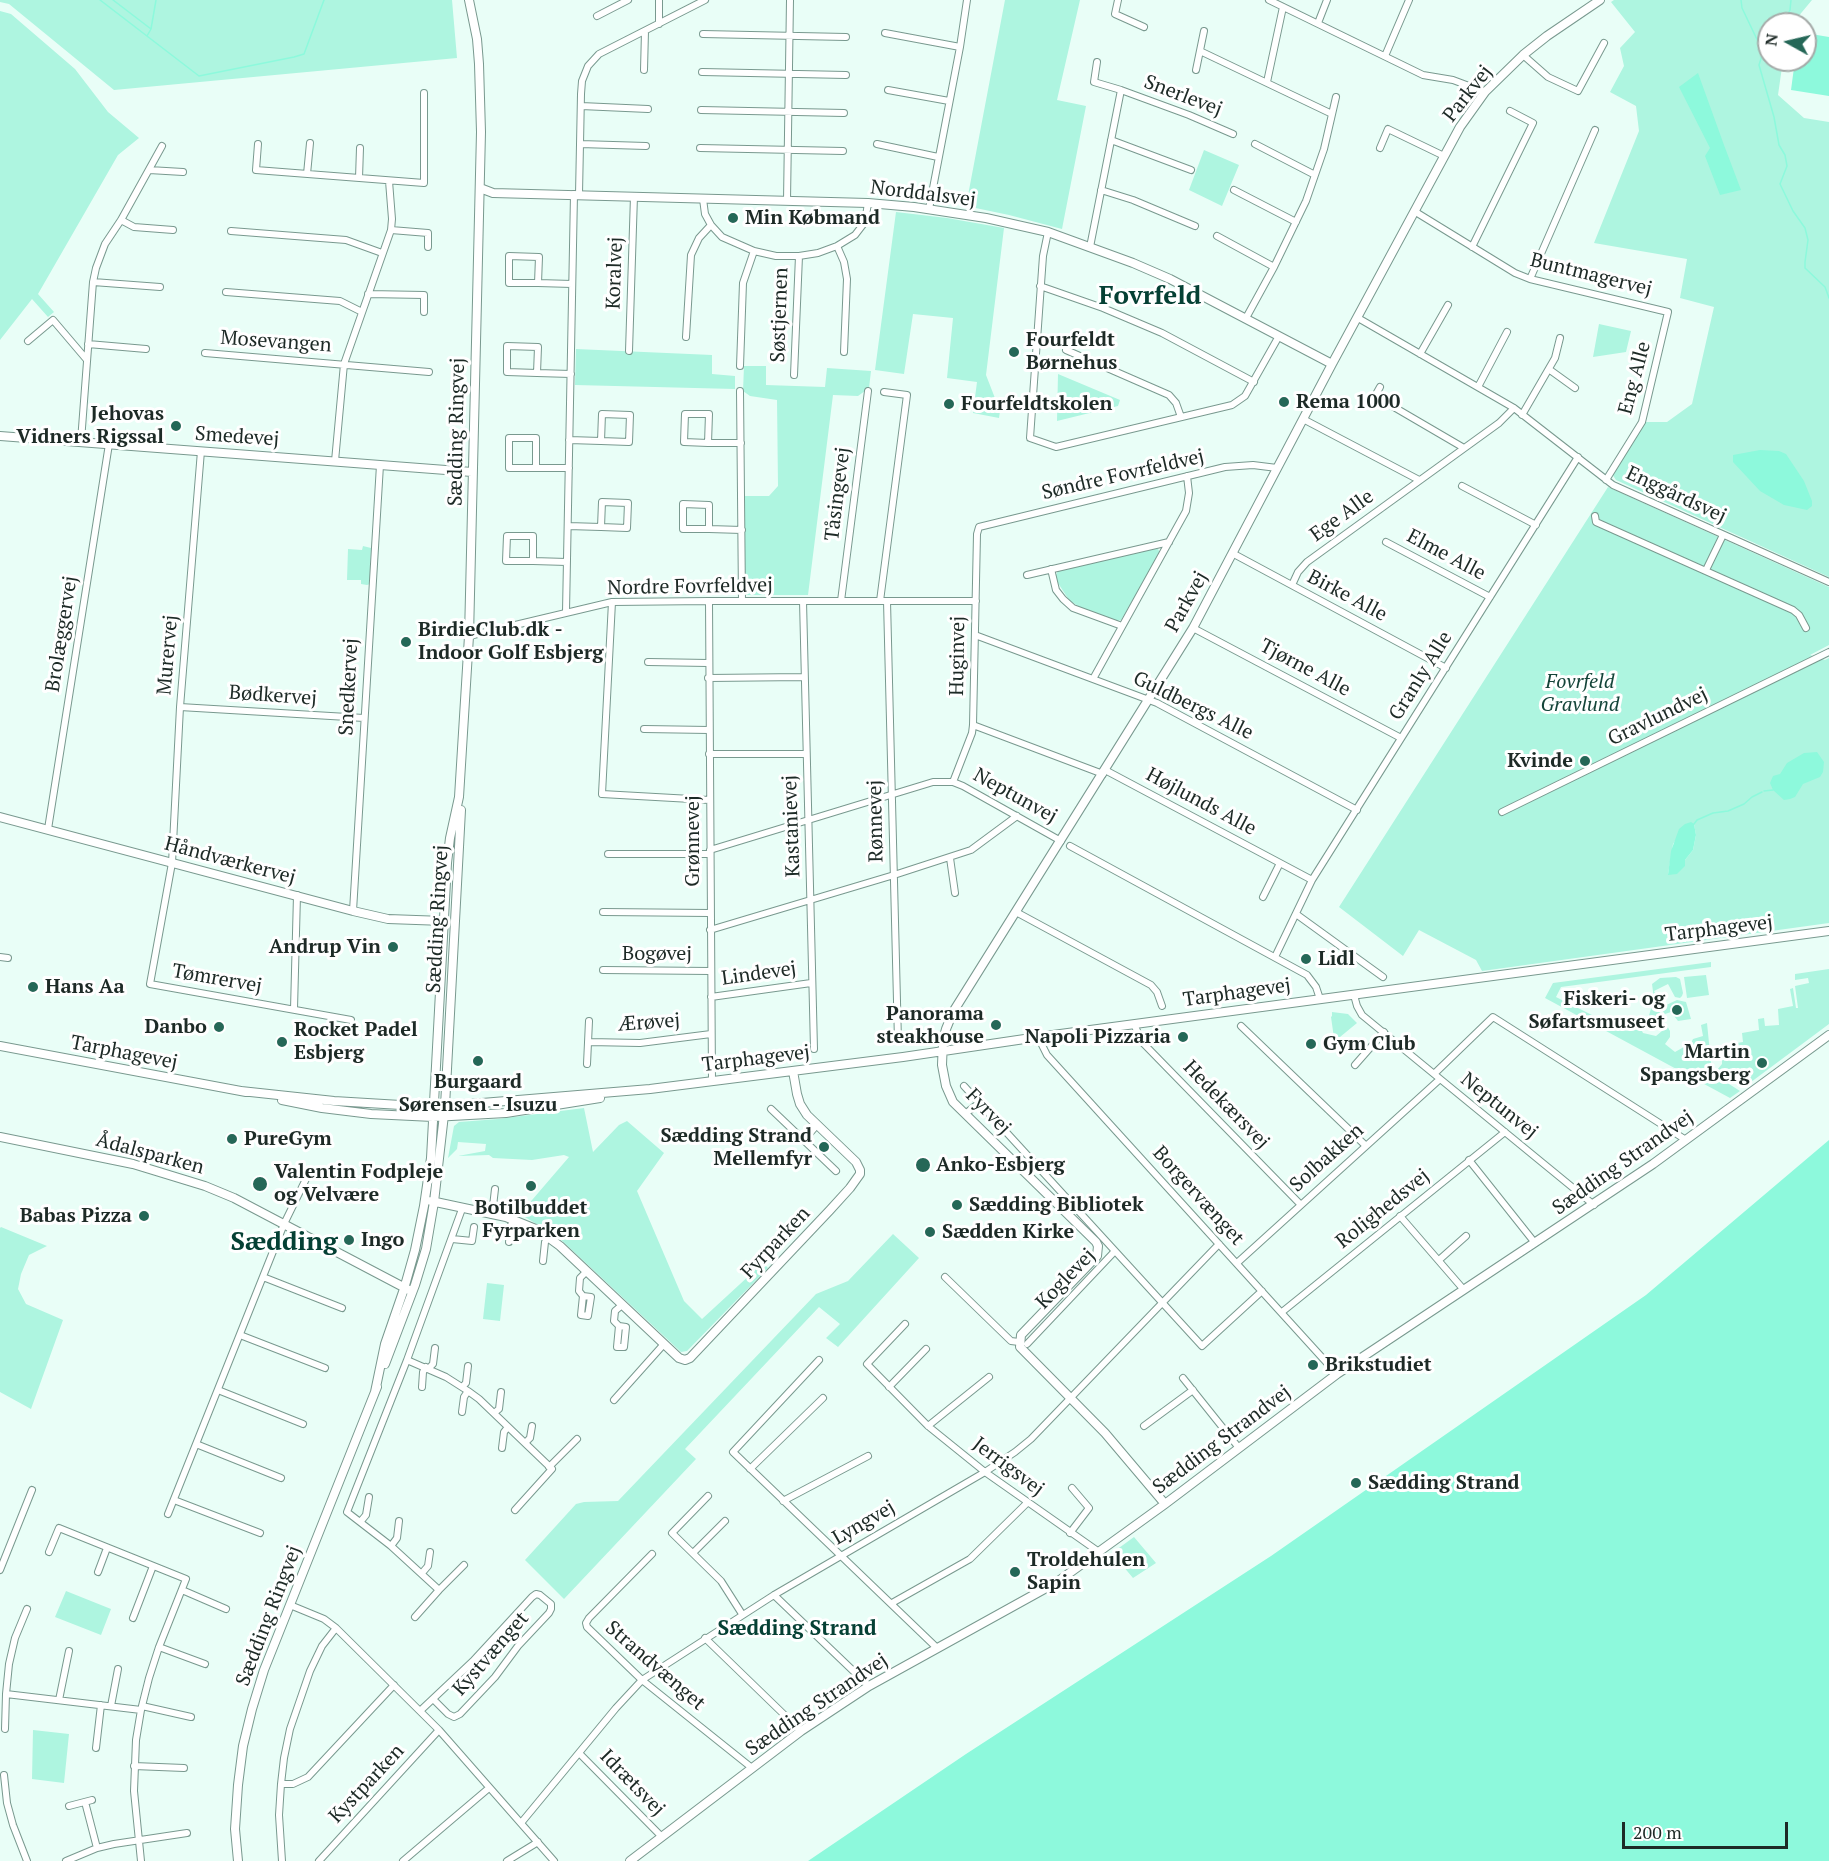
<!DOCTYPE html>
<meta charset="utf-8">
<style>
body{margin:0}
#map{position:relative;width:1829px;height:1861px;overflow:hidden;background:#e9fef7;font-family:"PT Serif",serif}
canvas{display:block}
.north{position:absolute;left:1757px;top:12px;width:60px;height:60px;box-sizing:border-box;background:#fff;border:2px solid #a5aaa8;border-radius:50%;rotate:278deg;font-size:16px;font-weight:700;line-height:24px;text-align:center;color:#1d2a26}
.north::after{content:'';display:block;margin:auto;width:21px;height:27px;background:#256757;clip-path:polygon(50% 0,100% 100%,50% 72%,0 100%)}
.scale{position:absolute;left:1622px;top:1822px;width:166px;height:27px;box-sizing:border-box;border:3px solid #1d2a26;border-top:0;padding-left:8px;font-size:18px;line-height:21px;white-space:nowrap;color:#1d2a26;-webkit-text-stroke:4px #fff;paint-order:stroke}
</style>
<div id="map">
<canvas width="1829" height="1861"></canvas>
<div class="north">N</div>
<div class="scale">200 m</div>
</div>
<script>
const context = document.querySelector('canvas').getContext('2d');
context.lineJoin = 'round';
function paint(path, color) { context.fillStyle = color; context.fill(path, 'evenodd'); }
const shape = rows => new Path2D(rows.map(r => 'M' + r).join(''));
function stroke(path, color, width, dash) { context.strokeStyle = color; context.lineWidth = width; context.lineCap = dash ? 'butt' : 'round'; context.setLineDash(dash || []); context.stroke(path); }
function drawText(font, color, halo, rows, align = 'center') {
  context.font = font + ' "PT Serif",serif'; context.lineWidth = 6; context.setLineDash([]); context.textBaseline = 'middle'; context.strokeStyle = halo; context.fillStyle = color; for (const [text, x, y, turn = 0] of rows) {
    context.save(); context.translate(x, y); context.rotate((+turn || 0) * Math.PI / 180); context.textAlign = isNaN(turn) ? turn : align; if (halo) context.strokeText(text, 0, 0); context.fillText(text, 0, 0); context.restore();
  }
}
paint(shape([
 [0,0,452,0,457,58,114,90,9,4,0,2],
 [1005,0,1080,0,1057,100,1086,106,1062,229,1009,215,966,206],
 [1614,0,1812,0,1792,24,1769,24,1769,60,1783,60,1778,95,1804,118,1829,122,1829,577,1616,480,1612,474,1645,422,1667,422,1692,404,1714,307,1680,298,1687,259,1594,243,1639,131,1636,106,1610,92,1624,66,1620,48,1635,32,1611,2],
 [0,11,11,14,75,69,108,112,139,138,118,155,38,294,54,312,48,317,32,299,0,340],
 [1204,150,1239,165,1222,206,1189,190],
 [896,212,947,218,1004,228,986,375,1000,411,999,418,973,413,977,382,947,378,953,318,913,314,904,374,875,370],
 [1599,324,1631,331,1626,352,1593,357],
 [576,349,712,355,712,374,735,376,735,389,575,385],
 [744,366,766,366,766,385,825,387,827,368,871,371,869,388,858,396,833,395,808,595,745,595,745,496,769,496,778,486,777,400,750,396,743,391],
 [1058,374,1120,400,1118,406,1057,421],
 [1608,487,1829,587,1829,645,1810,655,1825,660,1829,658,1829,923,1482,971,1476,960,1419,930,1403,956,1339,907],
 [1694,824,1696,835,1693,850,1685,860,1668,874,1673,844,1677,838],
 [363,546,371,548,370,584,367,585,361,584,361,580,347,580,348,549,362,550],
 [1155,548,1158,549,1160,553,1121,620,1117,621,1081,608,1069,600,1058,583,1056,575,1058,571],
 [1711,962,1711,967,1561,987,1556,997,1600,1019,1602,1017,1614,1024,1648,1019,1652,1005,1654,1005,1660,1012,1661,1017,1658,1024,1642,1031,1643,1033,1656,1036,1662,1031,1663,1025,1666,1024,1670,1031,1670,1037,1665,1044,1675,1052,1691,1043,1693,1039,1703,1036,1701,1025,1707,1023,1711,1063,1706,1065,1709,1071,1717,1070,1722,1064,1722,1048,1725,1045,1743,1042,1742,1033,1759,1030,1758,1019,1764,1018,1765,1026,1779,1025,1778,1009,1793,1006,1790,989,1793,988,1796,1008,1798,1008,1795,986,1809,983,1808,978,1795,980,1795,974,1829,969,1829,1024,1743,1088,1727,1077,1723,1078,1729,1084,1740,1091,1730,1098,1545,998,1553,983],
 [1706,975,1709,995,1687,998,1684,977],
 [1676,977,1680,979,1683,993,1682,996,1680,998,1675,997,1668,984,1654,991,1662,1007,1677,1000,1686,1002,1691,1019,1678,1021,1671,1012,1665,1014,1662,1010,1654,999,1652,984,1660,978],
 [1332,1012,1348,1014,1357,1023,1340,1037,1334,1038,1331,1017,1332,1016],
 [584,1108,593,1152,619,1125,627,1121,664,1153,637,1191,684,1301,702,1319,752,1273,748,1265,762,1262,768,1268,687,1351,681,1352,558,1237,520,1214,569,1157,564,1155,532,1160,493,1158,489,1155,458,1156,485,1151,486,1144,458,1142,457,1149,448,1158,454,1126,459,1122,498,1119],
 [1,1227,47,1246,29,1255,21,1274,18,1289,26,1304,63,1320,31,1409,0,1392,0,1228],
 [893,1234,919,1258,838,1347,826,1338,840,1324,819,1307,685,1449,696,1459,564,1599,525,1560,576,1504,584,1502,618,1501,816,1294,848,1281],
 [487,1283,504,1285,500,1321,483,1319],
 [1134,1537,1156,1563,1133,1578,1112,1553],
 [66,1591,111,1609,101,1635,55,1617],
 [33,1730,69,1734,64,1783,32,1779]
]), '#aef5e0');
paint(shape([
 [1805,33,1829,37,1829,96,1791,90,1795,60,1805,60],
 [1698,73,1724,145,1741,190,1720,195,1705,156,1710,148,1679,87],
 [1760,450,1779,451,1786,454,1804,481,1812,501,1812,506,1807,510,1784,505,1760,491,1733,462,1733,455],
 [1817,752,1824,762,1823,772,1820,777,1803,784,1795,797,1790,799,1784,800,1773,790,1770,783,1773,776,1780,774,1787,763,1804,753],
 [1691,822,1694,824,1696,835,1693,850,1685,860,1685,866,1677,874,1668,875,1671,851,1679,829,1685,824],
 [1829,1140,1829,1861,808,1861,966,1754,1271,1556,1646,1295]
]), '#8df9dc');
stroke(shape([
 [100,0,199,76,294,57,304,54,324,0],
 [113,0,151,29,147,36],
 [1741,0,1742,8,1763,52,1759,65,1774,117,1779,145,1785,155,1787,166,1780,184,1793,211,1805,228,1808,240,1805,262,1805,268,1825,287,1829,298],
 [1783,24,1790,10,1791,0],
 [151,29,156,0],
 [1763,52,1769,43],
 [1764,791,1773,790],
 [1694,824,1697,820,1713,813,1728,811,1744,804,1752,797,1762,792]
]), '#8df9dc', 1.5);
const street = shape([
 [1118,0,1115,14,1144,27],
 [1269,0,1423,75,1453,80,1485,92],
 [597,16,628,0],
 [1318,23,1327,0],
 [659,24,659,0],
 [885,33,960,47],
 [703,34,846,37],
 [1200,51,1332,114],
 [1523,55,1548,77,1578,91,1604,43],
 [1385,56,1409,0],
 [1097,62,1094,82,1121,90,1189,115,1233,134],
 [644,70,645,31],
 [1196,70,1204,31],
 [702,72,846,75],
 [1267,82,1283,7],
 [888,90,949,101],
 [581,106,648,109],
 [701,110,844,113],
 [1111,140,1191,170],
 [258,144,256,170,424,183,424,93],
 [580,144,646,146],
 [877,144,938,157],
 [1255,144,1315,175],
 [700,148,843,151],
 [1380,148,1388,129,1444,156],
 [149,170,183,172],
 [307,174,310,143],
 [359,178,360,148],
 [1101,190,1133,200,1195,226],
 [1234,190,1296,222],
 [579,194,581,94,582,81,588,66,599,54,705,0],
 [703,199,705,214,711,225,722,237,754,251,776,256,799,256,818,253,837,246,855,235,865,222,868,203],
 [787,201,790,0],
 [929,209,960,47,967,0],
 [1414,211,1515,273,1530,279,1668,312,1642,422,1606,480],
 [121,220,134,227,173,230],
 [391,230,428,233,428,247],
 [231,231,346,240,382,253],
 [1048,232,1043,256,1030,438,1056,447,1232,405,1245,396,1279,336],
 [1217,236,1274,267],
 [837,246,844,262,847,279,844,352],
 [1090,247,1121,90],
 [1472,247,1533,123,1510,111],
 [1530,279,1595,130],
 [93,282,160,287],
 [538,283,509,283,509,256,539,257,538,283,572,284],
 [1040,286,1103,308,1162,333,1254,382],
 [226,292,340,301,362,312],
 [368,294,424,295,424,312],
 [1246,318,1274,267,1306,201,1324,149,1336,97],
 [1358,318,1514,408,1613,485,1829,582],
 [686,337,691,255,699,238,711,225],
 [28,341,53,320,87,360],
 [88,344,146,349],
 [1066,350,1169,395,1176,403,1181,417],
 [629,351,634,196],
 [205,353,429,372],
 [1420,354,1448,305],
 [740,366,743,283,754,251],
 [1550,370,1575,388],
 [537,373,507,372,507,346,538,347,537,373,571,374],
 [794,375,799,256],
 [1478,387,1507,332],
 [740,391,742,601],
 [1375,396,1464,448],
 [1370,405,1380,387],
 [1522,415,1555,358,1560,338],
 [1303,419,1419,480],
 [569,440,601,441,602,414,630,415,629,442,601,441],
 [81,441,93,282,96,268,105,244,121,220,162,146],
 [708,443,709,414,685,414,684,442,708,443,741,443],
 [201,451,180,707,172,863,150,984,351,1020],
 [335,461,344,364,391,230,392,219,389,181],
 [536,468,509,468,509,438,536,438,536,468,569,468],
 [1462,486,1536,525],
 [1595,516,1596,522,1793,610,1799,615,1806,628],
 [568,526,601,527,602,502,628,503,627,528,601,527],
 [709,529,709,505,683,504,683,529,709,529,742,530],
 [1386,542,1490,597],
 [1232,553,1446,668],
 [533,561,506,561,507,536,533,536,533,561,567,562],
 [1051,569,1056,590,1063,599,1073,608,1122,626],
 [1706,570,1723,535],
 [1027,575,1169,542],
 [1292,585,1298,572,1307,562,1499,423,1514,408],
 [709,601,712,1081],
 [803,601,814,1049],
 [841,601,868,391],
 [880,601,907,395,884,392],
 [887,601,898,1041],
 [612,602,602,794,709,800],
 [566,612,574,194],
 [1193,628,1401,738],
 [975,635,1157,703,1357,810],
 [469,636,612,602,709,601,976,601],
 [648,662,708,663],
 [708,678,804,677],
 [1093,679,1186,511,1189,493,1187,476],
 [180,707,364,718],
 [973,725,1103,774],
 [644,729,709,730],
 [709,754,806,754],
 [1105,770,1312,880],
 [953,782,972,733,973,725,977,534,979,527,1225,467,1253,465,1277,468],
 [1502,812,1829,652],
 [48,829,109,444],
 [1070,846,1307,975,1316,987,1320,999],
 [710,850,933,782,953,782,963,786,1061,841],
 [608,854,710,854],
 [950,858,955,893],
 [1263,897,1280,863],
 [353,911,380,465],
 [603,912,710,913],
 [1016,912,1151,985,1157,992,1162,1006],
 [1296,914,1383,977],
 [710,930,894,875,971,850,1017,816],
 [0,957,8,958],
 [1275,957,1312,880,1578,457],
 [603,970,711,971],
 [1354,995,1357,1006,1362,1015,1594,1205],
 [711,997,811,983],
 [294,1009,297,895],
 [1134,1024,1142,1042,1301,1205],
 [1241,1026,1365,1145],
 [1038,1037,1047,1055,1337,1374],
 [589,1042,640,1043,711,1034],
 [587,1064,589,1021],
 [1355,1065,1384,1032],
 [1434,1074,1493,1017,1686,1140],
 [964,1086,1202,1346,1262,1291],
 [771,1109,836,1171],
 [965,1114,979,1103],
 [804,1140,817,1125],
 [1469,1160,1535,1243],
 [462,1209,407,1360,446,1377,468,1391,479,1399,552,1469,515,1510],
 [492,1215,495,1189],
 [1400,1216,1464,1290],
 [452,1239,472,1241,474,1227],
 [509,1242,511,1225,514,1220],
 [1439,1260,1466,1236],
 [543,1261,545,1242,549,1237],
 [1237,1263,1440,1079],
 [263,1277,342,1308],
 [945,1277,1011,1341,1019,1342],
 [583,1296,591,1297,588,1316,581,1315,583,1296,579,1291,580,1278,587,1271],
 [1282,1312,1505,1132],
 [905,1324,867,1364,928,1426,985,1472,1099,1552],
 [619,1326,626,1327,624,1347,617,1347,619,1326,614,1321,615,1311,622,1305],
 [240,1335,325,1368],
 [1027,1344,1115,1251],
 [407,1360,347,1512,391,1546,439,1590,415,1617],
 [819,1360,733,1452,937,1648],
 [429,1368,433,1364,435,1348],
 [1183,1378,1239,1448],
 [422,1387,423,1372,426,1367],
 [462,1387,466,1383,468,1366],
 [889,1387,926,1349],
 [218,1390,303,1424],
 [614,1400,664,1344],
 [462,1412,464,1397,468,1391],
 [494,1413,499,1409,501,1392],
 [928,1426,989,1377],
 [1144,1426,1193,1390],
 [525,1443,530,1438,532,1426],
 [196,1444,281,1478],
 [502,1448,504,1432,508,1427],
 [549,1467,577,1439],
 [750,1469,823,1398],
 [708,1496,672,1533,721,1581,742,1614],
 [174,1500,260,1533],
 [783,1501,868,1456],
 [168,1514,284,1224,306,1179],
 [361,1521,366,1515,369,1497],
 [1070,1533,1089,1508,1072,1488],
 [391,1546,397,1538,399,1521],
 [49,1552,59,1528,186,1579,159,1647,149,1678,141,1710,136,1740,134,1791,141,1861],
 [693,1553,725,1521],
 [652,1554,589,1618,586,1623,587,1627,642,1680,752,1768],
 [0,1570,32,1490],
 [98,1572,107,1548],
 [422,1573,428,1566,430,1552],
 [182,1590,226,1609],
 [439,1590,464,1565],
 [774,1595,869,1686],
 [892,1603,970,1559,1027,1503],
 [290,1605,324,1619,336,1628,439,1730,554,1861],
 [133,1618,153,1566],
 [705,1638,801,1731],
 [159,1647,205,1664],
 [6,1694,9,1664,15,1638,27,1609],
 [59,1700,69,1651],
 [111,1706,118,1669],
 [142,1706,191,1717],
 [420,1711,473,1661,532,1597,536,1594,540,1595,551,1604,551,1609,549,1613,518,1646,495,1677,460,1714,454,1717,448,1714,433,1699],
 [5,1729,6,1694,141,1710],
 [96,1748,101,1705],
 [579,1753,662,1837],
 [134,1766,184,1768],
 [4,1775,7,1803,13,1825,27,1861],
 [281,1784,293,1784,308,1777,394,1685],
 [85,1802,97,1848],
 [69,1806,92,1800],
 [521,1823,616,1708,642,1680,774,1595,985,1472,1015,1452,1031,1439,1219,1244],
 [66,1861,97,1848,114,1844,187,1833],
 [282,1861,279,1815,281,1784,284,1758,290,1729,310,1671,322,1646,336,1628],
 [319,1861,439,1730],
 [403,1861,489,1788],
 [507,1861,538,1842]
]);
const secondary = shape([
 [480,188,493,193,868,203,914,207,986,218,1048,232,1133,263,1170,279,1332,364],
 [0,436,472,472],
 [0,817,353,911,388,919,444,921],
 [0,1046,246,1092],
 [241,1091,334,1101,434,1107,650,1089,903,1057,1038,1037,1829,931],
 [282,1100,322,1108,371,1114,433,1117,506,1113,600,1098],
 [0,1137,133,1164,205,1186,234,1198,409,1290],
 [431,1201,506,1217,538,1230,560,1246,679,1358,685,1360,690,1358,830,1210,850,1188,860,1174,860,1170,856,1162,807,1115,800,1104,797,1094,793,1071],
 [385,1364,415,1285,426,1249,434,1202,445,1106,461,810],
 [375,1392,385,1344,404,1289,415,1250,424,1206,431,1158,447,863,450,838,459,797,469,636,481,132,479,64,477,39,469,0],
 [1165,1504,1105,1433,1020,1347,1021,1335,1097,1256,1098,1246,1096,1242,953,1102,946,1086,942,1065,943,1040,946,1029,953,1012,1193,628,1332,364,1460,127,1485,92,1523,55,1547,36,1600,0],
 [238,1861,235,1829,238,1785,243,1746,252,1709,264,1670,377,1387],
 [630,1861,801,1731,869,1686,1057,1582,1165,1504,1337,1374,1653,1164,1829,1035]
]);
stroke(street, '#79998f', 8);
stroke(secondary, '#79998f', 10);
stroke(street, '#fff', 6);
stroke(secondary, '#fff', 8);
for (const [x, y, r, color] of [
 [733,218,6,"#256757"],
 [1014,352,6,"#256757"],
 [1284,402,6,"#256757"],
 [949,404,6,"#256757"],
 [176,426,6,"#256757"],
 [406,642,6,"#256757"],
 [1585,761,6,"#256757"],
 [393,947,6,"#256757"],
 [1306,959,6,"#256757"],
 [33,987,6,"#256757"],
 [1677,1010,6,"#256757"],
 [996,1025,6,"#256757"],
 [219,1027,6,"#256757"],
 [1183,1037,6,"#256757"],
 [282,1042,6,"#256757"],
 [1311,1044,6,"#256757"],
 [478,1061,6,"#256757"],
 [1762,1063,6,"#256757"],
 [232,1139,6,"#256757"],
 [824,1147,6,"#256757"],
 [923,1165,8,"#256757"],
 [260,1184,8,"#256757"],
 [531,1186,6,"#256757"],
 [957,1205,6,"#256757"],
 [144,1216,6,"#256757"],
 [930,1232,6,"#256757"],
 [349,1240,6,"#256757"],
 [1313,1365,6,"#256757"],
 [1356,1483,6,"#256757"],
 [1015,1572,6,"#256757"]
]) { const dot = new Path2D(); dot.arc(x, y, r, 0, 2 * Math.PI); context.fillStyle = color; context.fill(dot); stroke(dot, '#fff', 2); }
drawText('20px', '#1d2a26', '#fff', [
 ["Parkvej",1468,94,-52],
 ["Snerlevej",1183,96,21],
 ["Norddalsvej",923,194,7],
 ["Koralvej",615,273,-88],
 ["Buntmagervej",1591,275,14],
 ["Søstjernen",780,315,-88],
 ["Mosevangen",276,342,4],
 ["Eng Alle",1635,378,-75],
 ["Sædding Ringvej",457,432,-89],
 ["Smedevej",237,437,4],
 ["Søndre Fovrfeldvej",1123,475,-13],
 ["Tåsingevej",838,494,-83],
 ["Enggårdsvej",1676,495,25],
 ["Ege Alle",1342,516,-36],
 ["Elme Alle",1446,555,28],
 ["Nordre Fovrfeldvej",690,587,-1],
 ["Birke Alle",1347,596,28],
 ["Parkvej",1187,602,-61],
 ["Brolæggervej",62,634,-81],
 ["Murervej",168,655,-85],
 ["Huginvej",958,656,-89],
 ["Tjørne Alle",1305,668,28],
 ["Granly Alle",1421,676,-58],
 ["Snedkervej",349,687,-87],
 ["Bødkervej",273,696,4],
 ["Guldbergs Alle",1193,706,26],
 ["Gravlundvej",1658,717,-26],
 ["Neptunvej",1015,796,29],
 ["Højlunds Alle",1201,802,28],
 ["Rønnevej",876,821,-91],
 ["Kastanievej",792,826,-92],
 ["Grønnevej",693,841,-90],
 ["Håndværkervej",230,861,15],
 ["Sædding Ringvej",438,919,-87],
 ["Tarphagevej",1719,929,-7],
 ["Bogøvej",657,954],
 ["Lindevej",759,974,-8],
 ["Tømrervej",217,979,10],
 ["Tarphagevej",1237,993,-8],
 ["Ærøvej",649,1023,-4],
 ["Tarphagevej",124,1053,11],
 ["Tarphagevej",756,1059,-7],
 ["Hedekærsvej",1226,1105,46],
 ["Neptunvej",1499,1106,39],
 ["Fyrvej",988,1112,46],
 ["Ådalsparken",150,1154,15],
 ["Solbakken",1327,1158,-42],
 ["Sædding Strandvej",1623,1163,-35],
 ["Borgervænget",1198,1196,48],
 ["Rolighedsvej",1383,1209,-39],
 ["Fyrparken",776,1243,-47],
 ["Koglevej",1066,1279,-46],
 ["Sædding Strandvej",1222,1440,-37],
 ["Jerrigsvej",1008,1467,37],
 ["Lyngvej",864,1523,-30],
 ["Sædding Ringvej",269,1616,-69],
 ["Kystvænget",491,1654,-49],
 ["Strandvænget",655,1666,41],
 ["Sædding Strandvej",817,1705,-34],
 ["Idrætsvej",632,1783,46],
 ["Kystparken",367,1784,-47]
]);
drawText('bold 20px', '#1d2a26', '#fff', [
 ["Min Købmand",745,218],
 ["Fourfeldt",1026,340],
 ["Børnehus",1026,363],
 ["Rema 1000",1296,402],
 ["Fourfeldtskolen",961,404],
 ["Jehovas",164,414,"right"],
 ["Vidners Rigssal",164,437,"right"],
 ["BirdieClub.dk -",418,630],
 ["Indoor Golf Esbjerg",418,653],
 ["Kvinde",1573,761,"right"],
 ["Andrup Vin",381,947,"right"],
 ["Lidl",1318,959],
 ["Hans Aa",45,987],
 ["Fiskeri- og",1665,999,"right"],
 ["Søfartsmuseet",1665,1022,"right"],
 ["Panorama",984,1014,"right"],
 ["steakhouse",984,1037,"right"],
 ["Danbo",207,1027,"right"],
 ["Rocket Padel",294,1030],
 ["Esbjerg",294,1053],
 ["Napoli Pizzaria",1171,1037,"right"],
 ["Gym Club",1323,1044],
 ["Martin",1750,1052,"right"],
 ["Spangsberg",1750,1075,"right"],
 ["Burgaard",478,1082,"center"],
 ["Sørensen - Isuzu",478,1105,"center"],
 ["Sædding Strand",812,1136,"right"],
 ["Mellemfyr",812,1159,"right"],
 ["PureGym",244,1139],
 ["Anko-Esbjerg",936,1165],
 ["Valentin Fodpleje",274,1172],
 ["og Velvære",274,1195],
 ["Sædding Bibliotek",969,1205],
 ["Botilbuddet",531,1208,"center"],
 ["Fyrparken",531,1231,"center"],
 ["Babas Pizza",132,1216,"right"],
 ["Sædden Kirke",942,1232],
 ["Ingo",361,1240],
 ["Brikstudiet",1325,1365],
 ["Sædding Strand",1368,1483],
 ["Troldehulen",1027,1560],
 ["Sapin",1027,1583]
], 'left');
drawText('italic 20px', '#144439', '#fff', [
 ["Fovrfeld",1580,682],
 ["Gravlund",1580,705]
]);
drawText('bold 21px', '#054034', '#fff', [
 ["Sædding Strand",797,1629]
]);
drawText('bold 26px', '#054034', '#fff', [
 ["Fovrfeld",1150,297],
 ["Sædding",284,1243]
]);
</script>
